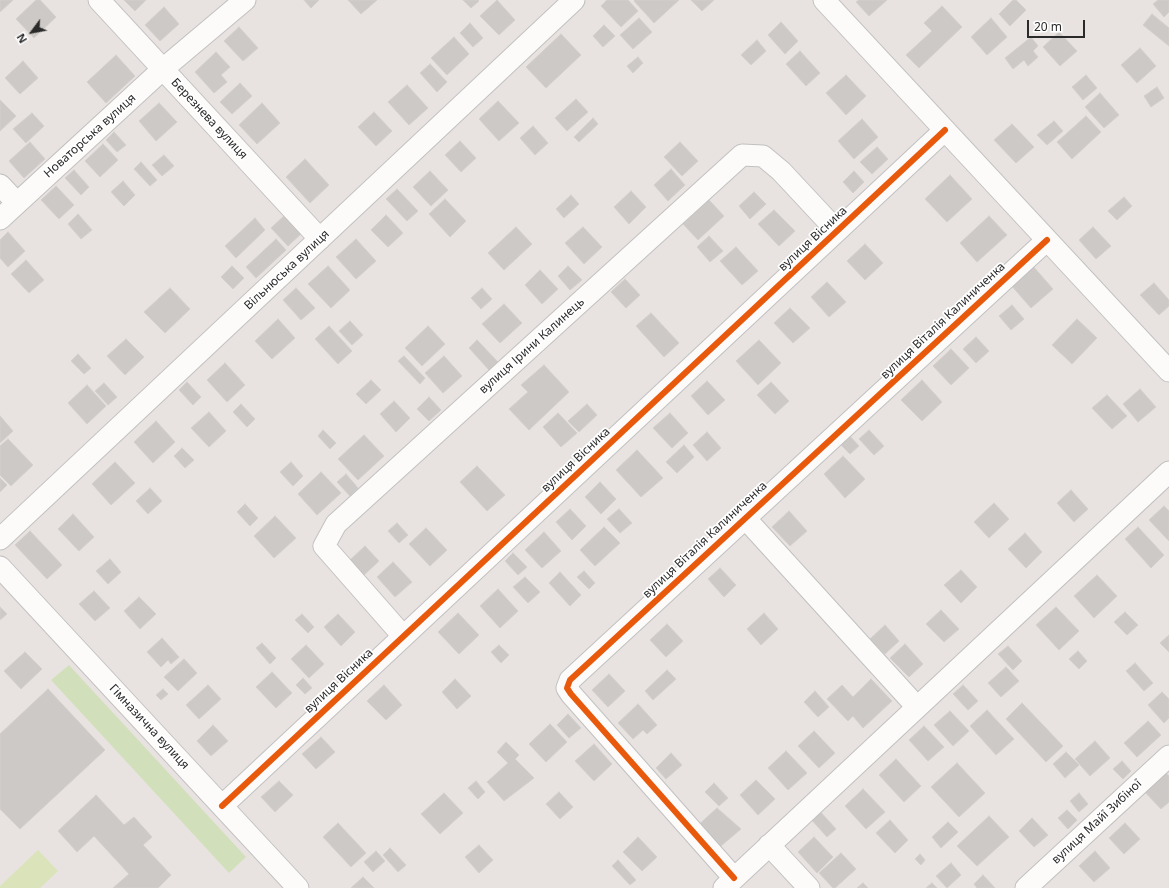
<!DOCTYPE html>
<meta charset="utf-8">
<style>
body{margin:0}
#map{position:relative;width:1169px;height:888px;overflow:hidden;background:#e8e3e0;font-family:"Noto Sans",sans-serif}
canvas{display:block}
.north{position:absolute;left:12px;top:12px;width:40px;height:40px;-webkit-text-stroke:3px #fff;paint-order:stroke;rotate:238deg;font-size:11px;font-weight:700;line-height:16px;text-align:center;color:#2a2a2a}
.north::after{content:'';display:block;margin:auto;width:14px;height:18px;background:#2a2a2a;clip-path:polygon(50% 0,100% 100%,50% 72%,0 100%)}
.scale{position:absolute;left:1027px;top:20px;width:58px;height:18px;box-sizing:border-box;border:2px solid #2a2a2a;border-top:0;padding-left:5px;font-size:12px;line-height:14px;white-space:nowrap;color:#2a2a2a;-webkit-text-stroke:3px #fff;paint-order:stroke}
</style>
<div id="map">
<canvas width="1169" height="888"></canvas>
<div class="north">N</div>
<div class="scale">20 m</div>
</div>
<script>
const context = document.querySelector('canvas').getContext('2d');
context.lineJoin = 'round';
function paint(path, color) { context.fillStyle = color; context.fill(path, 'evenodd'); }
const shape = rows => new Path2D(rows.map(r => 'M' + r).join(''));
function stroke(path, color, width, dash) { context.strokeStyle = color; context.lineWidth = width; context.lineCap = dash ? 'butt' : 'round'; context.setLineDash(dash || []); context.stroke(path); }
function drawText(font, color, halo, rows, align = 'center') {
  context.font = font + ' "Noto Sans",sans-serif'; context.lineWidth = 3.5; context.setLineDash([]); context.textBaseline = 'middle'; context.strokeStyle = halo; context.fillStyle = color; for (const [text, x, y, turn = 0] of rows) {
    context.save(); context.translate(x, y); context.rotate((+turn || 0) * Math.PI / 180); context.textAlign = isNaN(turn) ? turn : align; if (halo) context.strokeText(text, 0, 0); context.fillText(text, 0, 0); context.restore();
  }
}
paint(shape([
 [69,665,246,857,229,873,51,680]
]), '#d1e0bb');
paint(shape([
 [38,850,58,871,40,888,0,888,0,886]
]), '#dbe3ba');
const building = shape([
 [0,0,13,0,0,12,0,0],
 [36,0,40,0,56,17,34,38,16,19,36,0],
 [124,0,146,0,135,11,124,0],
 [304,0,319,0,311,8,304,0],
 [348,0,377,0,361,14,348,0],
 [463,0,478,0,479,1,471,8,463,0],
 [497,0,515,20,499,35,480,16,497,0],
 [607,0,628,0,638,11,621,27,601,6,607,0],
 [635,0,679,0,654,23,634,1,635,0],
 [691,0,714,0,702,11,691,0],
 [859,0,887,0,869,16,856,2,859,0],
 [1013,0,1016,0,1026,10,1010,26,999,14,1013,0],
 [1158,0,1169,0,1169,12,1164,17,1153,4,1158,0],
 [942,6,962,27,919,68,906,55,932,31,924,23,942,6],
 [164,7,179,24,160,41,145,25,164,7],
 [1152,14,1169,28,1169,46,1143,25,1152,14],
 [639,18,652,32,633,49,620,35,639,18],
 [991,18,1007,37,987,55,971,37,991,18],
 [781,22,798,41,785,54,768,35,781,22],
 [470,23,483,38,473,47,460,33,470,23],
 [604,25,615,36,603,47,593,36,604,25],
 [239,27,258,48,243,61,224,41,239,27],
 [1059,32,1077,51,1060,66,1043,47,1059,32],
 [561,34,581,55,546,88,526,67,561,34],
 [454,37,469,54,447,75,431,58,454,37],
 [1031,37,1038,46,1033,51,1038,57,1028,66,1024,60,1013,69,1005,58,1031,37],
 [757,40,766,51,751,65,741,55,757,40],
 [1140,48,1156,66,1137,83,1121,65,1140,48],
 [800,51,820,73,806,86,786,64,800,51],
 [216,52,230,67,221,75,227,82,214,93,195,72,216,52],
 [116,55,135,76,106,103,87,82,116,55],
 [638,57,643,63,633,73,627,66,638,57],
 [23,61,38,78,20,94,5,78,23,61],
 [430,64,447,82,437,92,420,73,430,64],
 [846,75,866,96,846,115,826,93,846,75],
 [1086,75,1097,88,1083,100,1072,87,1086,75],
 [240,83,252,96,232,114,220,102,240,83],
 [407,85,428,108,409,125,388,102,407,85],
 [1157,87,1164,98,1151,107,1144,96,1157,87],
 [1100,93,1119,115,1104,128,1085,107,1100,93],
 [576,99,588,112,567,131,555,118,576,99],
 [0,100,16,116,0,131,0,100],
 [498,101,519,123,499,141,479,119,498,101],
 [159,103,177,122,156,141,139,121,159,103],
 [262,103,280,123,257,144,239,125,262,103],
 [374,112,392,131,376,146,358,127,374,112],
 [32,113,44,126,26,143,13,129,32,113],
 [1086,116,1101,132,1072,159,1057,142,1086,116],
 [593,118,598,124,579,142,574,137,593,118],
 [862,119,878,137,854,159,838,141,862,119],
 [1054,121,1063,131,1047,145,1037,135,1054,121],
 [1012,124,1034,147,1016,163,994,140,1012,124],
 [533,126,548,143,535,155,520,138,533,126],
 [114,132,126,145,117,152,106,140,114,132],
 [460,141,476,158,461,172,445,155,460,141],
 [30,142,45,159,24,178,9,161,30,142],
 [680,142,698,161,682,176,664,157,680,142],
 [103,144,118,160,100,177,85,161,103,144],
 [877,147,888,159,872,174,860,162,877,147],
 [164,155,174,166,162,176,152,165,164,155],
 [305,159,329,185,310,203,286,177,305,159],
 [141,162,157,180,150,186,134,169,141,162],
 [671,169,685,185,668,201,654,185,671,169],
 [74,170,89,187,81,195,65,178,74,170],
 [430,171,448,190,431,206,413,187,430,171],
 [854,171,864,182,853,193,843,182,854,171],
 [950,175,972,199,947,222,925,199,950,175],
 [123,181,135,195,124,206,111,192,123,181],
 [56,186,74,205,59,219,41,200,56,186],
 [397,189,418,211,407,221,386,199,397,189],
 [631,191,646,207,629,224,614,207,631,191],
 [754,192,766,204,750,219,739,206,754,192],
 [571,195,579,204,564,218,556,209,571,195],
 [1124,197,1132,206,1117,220,1108,211,1124,197],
 [445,199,466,221,450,237,429,214,445,199],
 [709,200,724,216,698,240,683,224,709,200],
 [774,210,795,231,779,246,758,224,774,210],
 [78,214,92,230,81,239,68,224,78,214],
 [285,215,302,233,288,246,271,228,285,215],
 [386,215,403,233,388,247,371,230,386,215],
 [989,216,1007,235,977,262,960,243,989,216],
 [255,218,265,230,236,258,225,246,255,218],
 [516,227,532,244,504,270,488,253,516,227],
 [583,227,602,247,584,264,565,243,583,227],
 [1093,227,1111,246,1096,259,1079,240,1093,227],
 [8,232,25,251,8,267,0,258,0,240,8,232],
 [709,236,723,251,710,262,697,247,709,236],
 [276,239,286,250,256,278,246,267,276,239],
 [356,239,376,261,356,279,336,257,356,239],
 [865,244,883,263,865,280,847,261,865,244],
 [736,247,758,271,742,285,720,261,736,247],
 [26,260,44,280,29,293,11,274,26,260],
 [1032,265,1053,289,1031,308,1010,284,1032,265],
 [232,266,244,278,233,289,221,277,232,266],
 [328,266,350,290,331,308,308,284,328,266],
 [568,266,582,280,570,290,558,276,568,266],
 [540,270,558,289,542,304,525,285,540,270],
 [625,279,640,295,626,308,611,292,625,279],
 [827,282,846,302,829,317,811,297,827,282],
 [1154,283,1169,300,1169,306,1159,315,1140,295,1154,283],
 [170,288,190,309,165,333,144,312,170,288],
 [296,288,315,308,301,320,283,300,296,288],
 [482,288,492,299,481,309,471,298,482,288],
 [504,304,522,323,500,343,482,324,504,304],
 [1012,305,1024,319,1011,330,999,316,1012,305],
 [790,308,810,328,793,343,774,323,790,308],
 [651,313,679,343,664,357,636,326,651,313],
 [278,319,295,338,272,359,255,341,278,319],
 [1077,319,1097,338,1072,364,1052,345,1077,319],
 [350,321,363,335,352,345,339,331,350,321],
 [329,326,352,351,338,364,315,339,329,326],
 [428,326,445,344,422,366,405,348,428,326],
 [976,337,989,351,976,363,963,349,976,337],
 [126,339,144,357,125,375,107,356,126,339],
 [477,340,498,362,489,370,469,348,477,340],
 [759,340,781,363,758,385,736,361,759,340],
 [951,349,969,368,951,385,933,366,951,349],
 [78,354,91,368,84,374,71,361,78,354],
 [404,356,425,378,420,384,398,361,404,356],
 [444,356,462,376,443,393,425,373,444,356],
 [225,363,245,385,227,402,207,380,225,363],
 [544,365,569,392,529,430,509,409,528,392,521,385,544,365],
 [371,380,381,390,366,404,356,394,371,380],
 [922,380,942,402,922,421,901,400,922,380],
 [707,381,725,400,708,415,691,396,707,381],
 [187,382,201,397,193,405,179,390,187,382],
 [771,382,789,401,775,414,757,395,771,382],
 [104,383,117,397,108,405,95,391,104,383],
 [87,385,106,406,87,424,68,403,87,385],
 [1140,389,1156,407,1138,422,1123,404,1140,389],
 [1107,395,1127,416,1112,429,1092,408,1107,395],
 [429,397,441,410,429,421,417,409,429,397],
 [394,401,410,418,396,432,380,414,394,401],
 [241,404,255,419,247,427,233,412,241,404],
 [587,404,597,415,579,432,568,421,587,404],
 [209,412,226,431,209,447,191,428,209,412],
 [558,413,577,433,561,447,543,427,558,413],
 [670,413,688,433,672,448,653,428,670,413],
 [0,416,13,431,0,443,0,416],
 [156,421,175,442,153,463,134,442,156,421],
 [323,430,336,443,330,449,318,436,323,430],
 [869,430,884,446,874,455,859,439,869,430],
 [707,432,721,448,707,461,693,445,707,432],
 [848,434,859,446,850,454,839,443,848,434],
 [364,435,384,456,358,480,338,459,364,435],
 [8,439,33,465,11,486,0,475,0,446,8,439],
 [684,445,694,457,677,473,666,462,684,445],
 [182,448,194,460,185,468,174,456,182,448],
 [637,450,663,478,641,497,616,470,637,450],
 [843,456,865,479,845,498,824,474,843,456],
 [115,462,135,483,111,505,92,484,115,462],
 [291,462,303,476,293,486,280,472,291,462],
 [477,466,505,495,487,511,460,482,477,466],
 [321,472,341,493,317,515,298,494,321,472],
 [346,474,358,488,350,496,337,482,346,474],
 [0,478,7,485,0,492,0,478],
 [600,482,616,499,601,514,585,497,600,482],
 [150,488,162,501,148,514,136,501,150,488],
 [1071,490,1088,509,1074,522,1057,503,1071,490],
 [994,503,1009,519,989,538,974,522,994,503],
 [245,504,258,518,250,526,237,512,245,504],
 [1164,506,1169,511,1169,541,1149,520,1164,506],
 [570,509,586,526,572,540,556,522,570,509],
 [619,509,632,523,620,533,607,519,619,509],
 [789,511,807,531,790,546,772,527,789,511],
 [73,514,94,537,79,551,58,529,73,514],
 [275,516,296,538,274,558,254,536,275,516],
 [397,523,408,535,399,543,388,531,397,523],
 [604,527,620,543,595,566,580,550,604,527],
 [1138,527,1164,555,1151,568,1125,539,1138,527],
 [426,528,447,550,430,566,409,544,426,528],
 [30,531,62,565,47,579,15,545,30,531],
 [544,532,561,551,542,568,525,550,544,532],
 [1025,533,1042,552,1026,568,1008,549,1025,533],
 [365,546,379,561,364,575,350,560,365,546],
 [513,553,527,567,518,575,505,561,513,553],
 [110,559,121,572,108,584,96,571,110,559],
 [393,562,412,582,395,597,377,577,393,562],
 [720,568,736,585,724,597,708,579,720,568],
 [961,570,977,587,961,603,944,585,961,570],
 [584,571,595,583,589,589,577,577,584,571],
 [560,572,581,595,570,606,549,583,560,572],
 [1097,575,1117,596,1094,618,1074,596,1097,575],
 [525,577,540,592,528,603,513,587,525,577],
 [498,589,518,611,500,628,480,606,498,589],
 [94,591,110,608,95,621,79,604,94,591],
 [139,597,156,614,140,629,124,611,139,597],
 [0,607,7,614,0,620,0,607],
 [1056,607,1079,631,1059,650,1036,625,1056,607],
 [941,610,959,629,944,642,926,624,941,610],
 [1125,612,1138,625,1127,635,1114,622,1125,612],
 [458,613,479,635,459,654,438,632,458,613],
 [764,613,778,629,761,645,747,629,764,613],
 [302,614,314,627,308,633,295,620,302,614],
 [338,614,355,632,341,646,324,627,338,614],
 [667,624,683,641,666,657,650,640,667,624],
 [885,625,899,641,885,654,870,639,885,625],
 [1169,635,1169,652,1160,643,1169,635],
 [162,638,179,657,171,664,168,660,161,667,147,652,162,638],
 [262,643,276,658,270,664,256,648,262,643],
 [905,644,923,664,909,677,890,658,905,644],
 [306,645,324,664,309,678,291,659,306,645],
 [499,645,509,655,501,663,491,652,499,645],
 [1008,646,1022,661,1013,670,998,654,1008,646],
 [1078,651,1087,661,1079,669,1069,659,1078,651],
 [25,652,42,669,21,689,4,671,25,652],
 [184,659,197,673,178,691,164,677,184,659],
 [1135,663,1153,683,1144,691,1126,671,1135,663],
 [1006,667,1019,681,1001,697,988,683,1006,667],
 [667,670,676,679,653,700,645,691,667,670],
 [272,672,292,693,276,708,256,687,272,672],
 [609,674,625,691,608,707,592,690,609,674],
 [303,678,312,688,305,694,296,685,303,678],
 [455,679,471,696,457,709,442,692,455,679],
 [871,679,892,701,863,728,853,716,848,721,827,699,842,685,853,697,871,679],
 [208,685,221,699,199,719,186,705,208,685],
 [384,685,402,705,386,720,367,701,384,685],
 [963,685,978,701,968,710,953,694,963,685],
 [48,689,105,750,20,829,0,809,0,734,48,689],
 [163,689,168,694,161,700,156,695,163,689],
 [815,691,829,707,818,717,804,702,815,691],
 [1162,692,1169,699,1169,718,1164,723,1148,705,1162,692],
 [1022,703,1063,746,1046,762,1006,719,1022,703],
 [638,704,657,725,647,734,643,730,633,739,618,723,638,704],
 [987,710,1014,739,996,755,970,726,987,710],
 [950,711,969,731,953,746,934,725,950,711],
 [568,714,581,728,569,738,557,725,568,714],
 [1148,721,1161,735,1137,757,1124,743,1148,721],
 [550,724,567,742,546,762,529,744,550,724],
 [213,725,228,741,211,756,197,741,213,725],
 [924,726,944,747,928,761,909,740,924,726],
 [814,731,835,753,819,768,798,746,814,731],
 [321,737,335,752,316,769,302,754,321,737],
 [1095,741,1110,758,1090,776,1075,759,1095,741],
 [506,742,519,755,515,759,534,778,504,801,487,782,508,763,497,752,506,742],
 [594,744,612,764,594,781,575,761,594,744],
 [786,751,807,773,788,790,768,768,786,751],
 [1066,752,1079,765,1065,778,1053,764,1066,752],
 [671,753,682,765,666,779,656,768,671,753],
 [896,759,921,786,904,802,879,775,896,759],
 [1122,761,1131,771,1123,779,1113,769,1122,761],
 [957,763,985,793,959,817,931,787,957,763],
 [1164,771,1169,776,1169,802,1161,809,1143,790,1164,771],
 [756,780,775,799,758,815,740,795,756,780],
 [279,781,293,795,275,812,261,797,279,781],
 [476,781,485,792,478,799,468,788,476,781],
 [714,783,728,798,719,806,705,792,714,783],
 [863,789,885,812,866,829,845,806,863,789],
 [559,792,573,807,560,819,546,804,559,792],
 [444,793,463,813,440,834,421,814,444,793],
 [1079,793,1088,804,1079,812,1070,801,1079,793],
 [96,795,124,825,134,817,152,837,143,845,171,875,158,888,113,888,129,874,94,836,77,852,58,831,96,795],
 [717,808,741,829,715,851,694,829,717,808],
 [817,808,836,829,827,837,808,816,817,808],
 [1067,810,1077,820,1068,829,1058,818,1067,810],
 [989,816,1009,837,977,866,957,846,989,816],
 [1032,818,1048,835,1034,847,1019,831,1032,818],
 [890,820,908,840,895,853,876,833,890,820],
 [948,822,958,832,941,848,932,837,948,822],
 [338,823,366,853,351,867,323,837,338,823],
 [1125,823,1140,839,1124,854,1109,838,1125,823],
 [638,837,657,857,642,871,623,852,638,837],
 [814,837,833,857,817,873,798,852,814,837],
 [479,845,493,860,479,873,465,857,479,845],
 [390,848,406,865,398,872,383,855,390,848],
 [376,851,385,861,373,872,364,862,376,851],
 [1095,851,1110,868,1094,882,1079,866,1095,851],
 [841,853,856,869,835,888,833,888,819,873,841,853],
 [920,854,925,860,921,865,915,859,920,854],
 [618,860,636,880,630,885,612,866,618,860],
 [951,863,961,875,947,888,936,876,951,863],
 [983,875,995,888,977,888,974,884,983,875],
 [363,877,374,888,351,888,363,877],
 [863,883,868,888,857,888,863,883],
 [932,883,937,888,926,888,932,883]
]);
paint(building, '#cdc9c7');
stroke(building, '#d3cfcc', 1);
const minor = shape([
 [99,0,320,239],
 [824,0,1169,371],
 [0,185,17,203],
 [0,219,163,69,245,0],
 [745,518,917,707],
 [0,539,574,0],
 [0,567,298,888],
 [403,636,324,546,336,524,742,155,763,156,781,171,837,231],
 [222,806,837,231,945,130],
 [769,845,809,888],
 [734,878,571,694,567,688,570,680,1047,240],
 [724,888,1169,472],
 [1026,888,1169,756]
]);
stroke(minor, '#c2c1c1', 23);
stroke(minor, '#fcfbfa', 21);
stroke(shape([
 [222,806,837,231,945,130],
 [734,878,571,694,567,688,570,680,1047,240]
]), '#e8590c', 6);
drawText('12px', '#2a2a2a', '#fff', [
 ["Березнева вулиця",209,119,47],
 ["Новаторська вулиця",90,136,-42],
 ["вулиця Вісника",813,239,-43],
 ["Вільнюська вулиця",287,270,-43],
 ["вулиця Віталія Калиниченка",943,321,-43],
 ["вулиця Ірини Калинець",532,346,-42],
 ["вулиця Вісника",576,460,-43],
 ["вулиця Віталія Калиниченка",705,540,-43],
 ["вулиця Вісника",339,681,-43],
 ["Гімназична вулиця",149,727,47],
 ["вулиця Майї Зибіної",1097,822,-43]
]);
</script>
